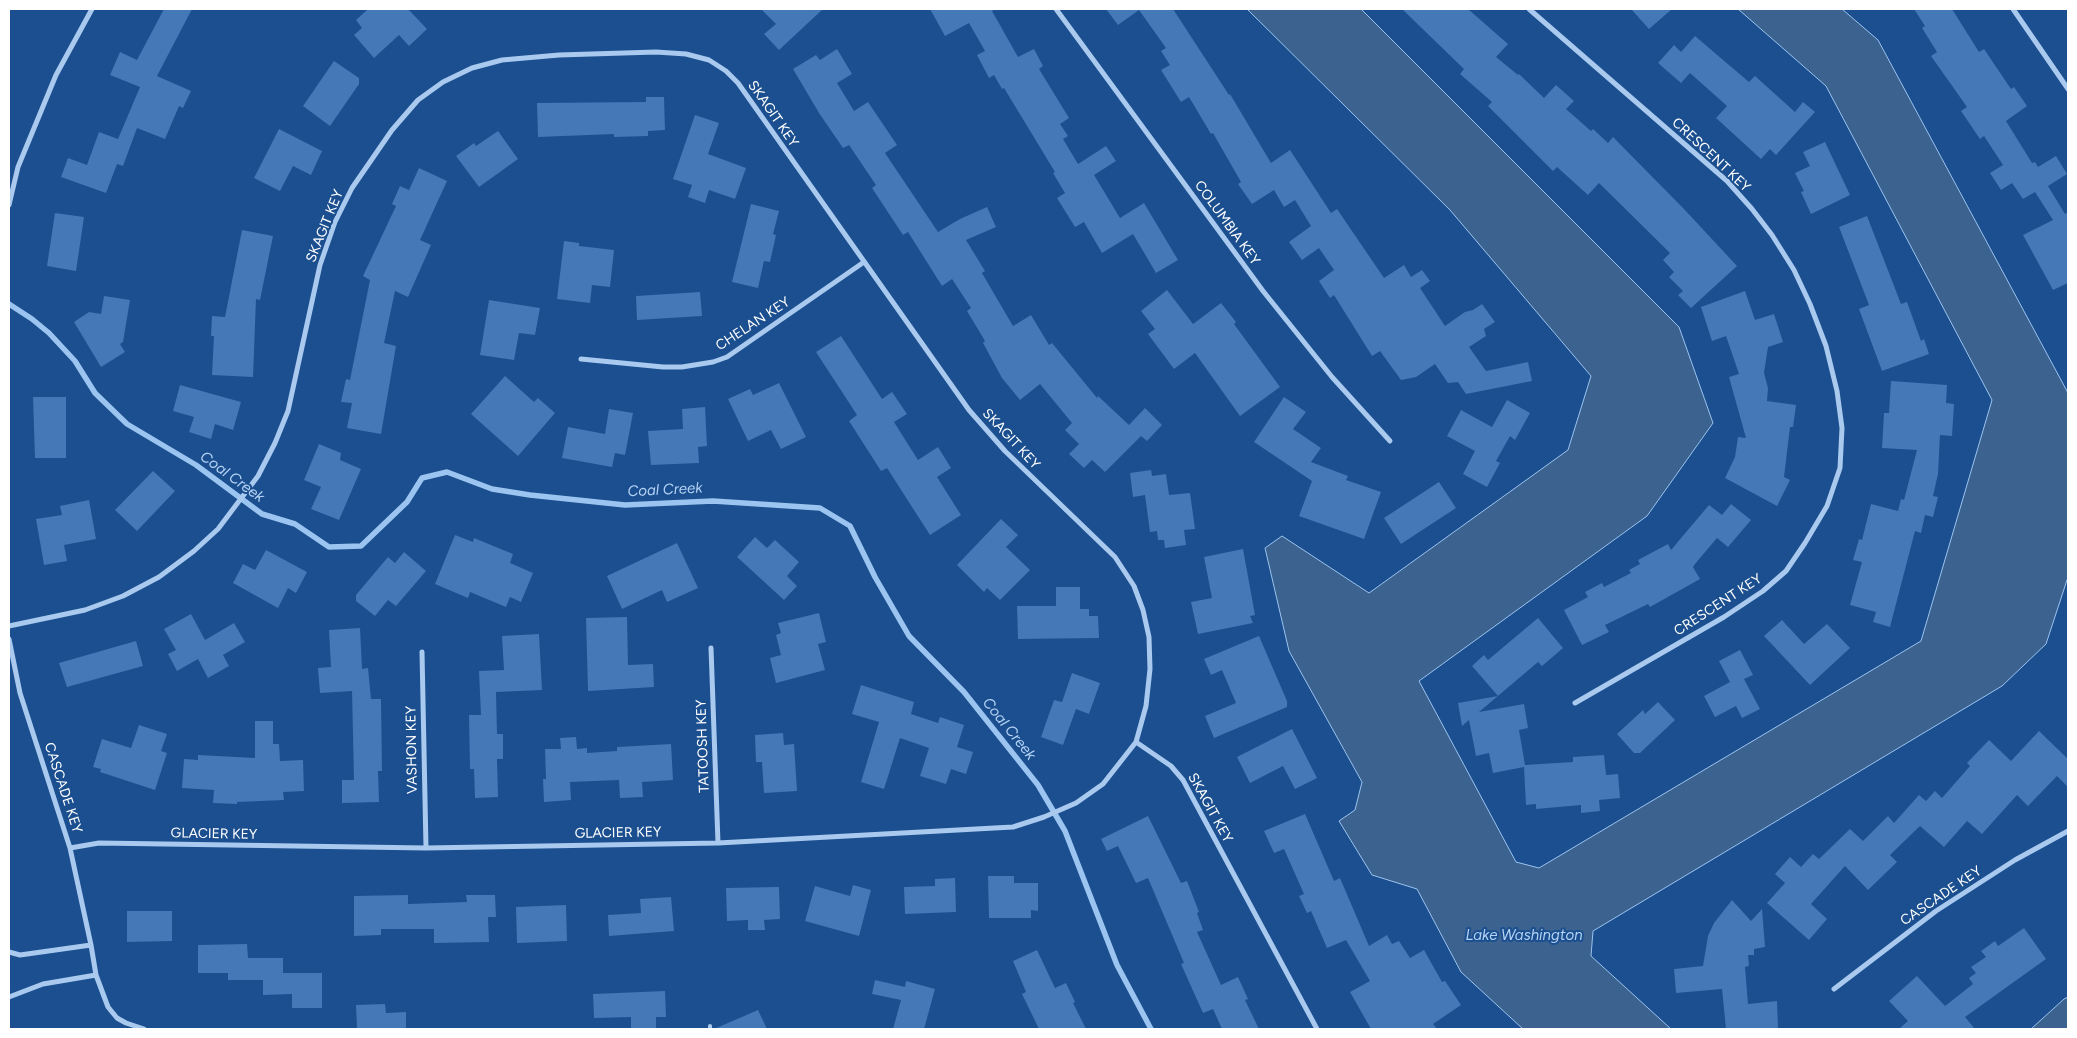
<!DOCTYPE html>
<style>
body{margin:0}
#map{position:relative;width:2077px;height:1038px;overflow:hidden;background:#1b4f8f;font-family:Figtree,sans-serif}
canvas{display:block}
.frame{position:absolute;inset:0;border:10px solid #fff;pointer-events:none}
</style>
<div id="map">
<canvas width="2077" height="1038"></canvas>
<div class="frame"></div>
</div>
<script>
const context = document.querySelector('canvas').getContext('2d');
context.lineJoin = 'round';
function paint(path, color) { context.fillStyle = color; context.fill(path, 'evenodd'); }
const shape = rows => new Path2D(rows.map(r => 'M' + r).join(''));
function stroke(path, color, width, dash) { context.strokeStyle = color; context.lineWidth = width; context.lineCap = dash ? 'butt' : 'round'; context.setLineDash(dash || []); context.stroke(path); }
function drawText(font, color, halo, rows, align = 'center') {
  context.font = font + ' Figtree,sans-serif'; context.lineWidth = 4; context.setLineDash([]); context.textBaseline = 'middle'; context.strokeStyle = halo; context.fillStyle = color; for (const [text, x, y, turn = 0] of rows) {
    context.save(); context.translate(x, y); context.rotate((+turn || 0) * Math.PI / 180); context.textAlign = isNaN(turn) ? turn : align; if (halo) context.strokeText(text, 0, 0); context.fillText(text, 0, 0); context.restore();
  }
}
const water = shape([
 [1247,9,1361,9,1679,327,1713,423,1647,516,1419,681,1516,862,1539,868,1921,641,1992,400,1826,86,1738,9,1842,9,1878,40,2068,393,2068,577,2046,644,2002,686,1593,931,1591,956,1671,1029,1523,1029,1461,972,1417,889,1372,875,1339,821,1355,810,1362,782,1289,651,1265,548,1282,536,1369,593,1568,450,1591,376,1450,210,1247,9],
 [2068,997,2068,1029,2031,1029,2064,999,2068,997]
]);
paint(water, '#3c6290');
stroke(water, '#9cc4f0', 1);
stroke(shape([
 [9,304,32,319,49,333,75,361,95,393,127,424,196,465,262,514,295,524,329,547,361,546,407,502,422,478,447,472,492,489,530,495,625,505,713,501,820,508,850,526,875,577,909,636,964,692,1038,785,1065,831,1117,965,1151,1029]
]), '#9cc4f0', 5.5);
paint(shape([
 [164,9,192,9,157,76,191,91,183,108,179,106,165,139,137,128,123,166,117,164,106,193,61,177,68,158,87,165,99,132,118,139,140,87,110,75,120,52,137,60],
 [368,9,408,9,427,29,409,46,399,35,374,58,354,35,362,28,356,20],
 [761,9,823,9,779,50,764,34,776,24],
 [930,9,996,9,992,11,1018,57,1034,49,1043,66,1039,69,1069,118,1060,124,1068,136,1063,139,1078,164,1106,146,1116,161,1094,175,1120,218,1144,203,1178,260,1156,273,1133,234,1102,253,1084,222,1075,227,1057,198,1065,193,1053,173,1055,172,1004,88,1002,89,994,75,989,78,977,55,985,51,969,23,945,36],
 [1106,9,1173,9,1229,95,1230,94,1271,163,1290,150,1331,213,1337,209,1384,278,1404,265,1411,277,1422,270,1430,281,1420,288,1445,326,1465,312,1473,310,1482,304,1495,322,1484,329,1486,336,1469,347,1486,371,1528,362,1532,381,1466,394,1458,382,1448,383,1435,364,1416,377,1401,380,1380,351,1372,356,1334,295,1330,298,1319,281,1334,270,1319,248,1302,260,1289,242,1311,226,1295,200,1284,207,1274,190,1252,204,1238,184,1241,182,1213,133,1211,134,1189,97,1181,102,1161,70,1170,65,1161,51,1166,48,1139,10,1118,25],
 [1402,9,1468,9,1508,44,1496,57,1518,75,1519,74,1544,98,1556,85,1574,101,1566,109,1591,131,1593,129,1608,143,1613,137,1684,209,1737,266,1691,308,1678,295,1683,291,1669,277,1674,272,1663,260,1670,253,1599,183,1588,195,1557,167,1553,171,1488,106,1492,102,1460,74,1464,69],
 [1631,9,1672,9,1649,29],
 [1914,9,1952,9,1979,52,1984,49,2011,89,2014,87,2027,106,2006,121,2032,163,2035,162,2038,167,2056,156,2067,174,2048,186,2065,214,2068,212,2068,283,2053,290,2023,235,2053,220,2035,192,2023,199,2012,183,2001,190,1990,173,2003,165,1984,136,1980,139,1961,111,1967,107,1931,56,1937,52,1922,28,1925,26],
 [1695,36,1749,82,1755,76,1795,112,1803,102,1815,112,1776,155,1770,149,1761,159,1716,118,1727,106,1690,73,1681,83,1658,63,1674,45,1681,52],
 [837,49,852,74,837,83,854,111,868,102,897,145,885,153,938,232,960,219,987,207,996,227,966,240,985,271,982,273,1013,326,1031,315,1049,345,1052,343,1097,398,1098,396,1129,425,1145,408,1162,425,1147,441,1141,436,1105,472,1092,460,1084,468,1069,454,1079,444,1065,430,1072,423,1040,384,1020,400,1002,378,983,343,985,341,967,311,971,308,952,279,942,286,908,232,903,235,872,188,876,185,849,145,843,148,819,113,793,69,816,55,820,60],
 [334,61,359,78,359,84,330,126,303,106],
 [646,97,664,97,665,130,648,131,648,136,614,137,614,134,538,137,537,103,646,102],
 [695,115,719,123,708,154,746,168,735,199,709,190,705,203,688,197,692,185,673,179],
 [279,129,322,151,311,175,293,166,280,191,254,178],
 [498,131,518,159,479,187,456,156,474,143,476,146],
 [1825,142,1850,195,1811,214,1801,192,1804,191,1795,173,1810,166,1803,152],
 [419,168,447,181,420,240,431,245,408,297,395,291,384,343,396,346,381,434,347,428,352,403,341,402,346,379,350,380,370,280,363,276,396,206,392,204,400,186,409,190],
 [751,204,779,211,773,234,776,235,770,262,764,261,758,288,732,282],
 [55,213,84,217,76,271,47,266],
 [1867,216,1901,304,1907,302,1921,341,1924,339,1929,354,1882,371,1859,309,1869,305,1839,227],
 [242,230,273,236,260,300,256,299,253,377,212,375,214,336,211,336,212,316,225,317],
 [564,241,579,243,579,246,614,250,610,287,592,285,590,303,557,299],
 [1167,290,1193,324,1221,303,1236,322,1234,324,1280,387,1240,416,1195,353,1174,369,1148,334,1155,329,1141,311],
 [1745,291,1755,320,1774,314,1783,342,1768,347,1764,373,1768,388,1767,401,1796,405,1793,427,1790,427,1784,477,1790,480,1777,506,1725,478,1735,457,1738,437,1746,438,1729,377,1739,374,1726,336,1712,341,1701,307],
 [700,292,702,316,637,320,636,296],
 [104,296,130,300,123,342,120,344,125,352,101,367,74,322,89,312,101,314],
 [489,300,540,308,535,335,519,333,514,360,480,355],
 [841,336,882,399,892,392,907,414,894,422,918,460,938,447,951,468,937,477,961,515,930,535,887,468,881,471,849,421,857,415,816,352],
 [505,376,534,402,538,398,555,413,518,456,471,414],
 [1891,381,1947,385,1946,403,1954,404,1952,436,1940,435,1938,474,1933,496,1938,497,1933,517,1925,515,1921,533,1915,531,1890,627,1873,622,1876,612,1850,605,1862,562,1853,560,1859,539,1862,540,1871,504,1898,511,1901,499,1904,500,1917,450,1882,448,1884,413,1889,413],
 [779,383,806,437,781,449,771,430,748,441,728,399,750,389,753,395],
 [180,385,241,402,233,430,215,424,211,439,189,432,194,417,173,411],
 [33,397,66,397,66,458,35,458],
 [1284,397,1306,412,1293,429,1321,448,1311,462,1348,476,1346,480,1381,492,1364,539,1299,516,1312,481,1254,442],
 [1507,400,1530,413,1515,440,1510,436,1496,461,1500,463,1487,487,1463,474,1475,451,1447,436,1461,410,1492,427],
 [705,407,707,446,698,447,699,463,651,465,648,431,683,429,682,409],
 [609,409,633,413,625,455,615,453,612,467,562,458,568,427,605,434],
 [319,444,341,453,340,460,361,469,339,520,311,509,321,487,304,480],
 [1151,470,1152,476,1166,474,1169,495,1190,493,1195,529,1184,530,1186,545,1165,548,1164,540,1158,540,1157,531,1150,532,1145,495,1133,497,1130,473],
 [153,471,175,491,137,531,115,510],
 [1439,482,1456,508,1401,544,1384,518],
 [89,500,96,539,64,545,67,561,44,565,36,519,62,515,60,506],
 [1731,504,1751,520,1728,547,1717,538,1695,564,1693,567,1700,579,1650,607,1648,604,1605,625,1609,632,1582,645,1564,610,1588,597,1585,592,1602,583,1604,587,1631,573,1629,570,1640,564,1638,560,1668,544,1671,550,1709,505,1722,515],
 [1001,519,1018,535,1006,547,1030,570,1000,600,987,588,984,592,957,565],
 [455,535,473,542,474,538,513,554,510,563,533,573,521,602,510,597,506,607,470,592,468,598,435,584],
 [755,537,767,548,775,540,799,562,787,576,797,586,784,600,737,557],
 [677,543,698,588,667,602,662,590,622,609,607,576],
 [1243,549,1255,615,1250,616,1253,623,1198,634,1191,602,1212,598,1204,557],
 [266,550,307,572,296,593,288,588,278,608,233,583,243,564,255,570],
 [404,552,426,571,396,606,388,600,375,616,356,601,356,595,388,557,395,563],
 [1056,587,1080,587,1080,609,1089,609,1089,616,1098,616,1099,638,1018,639,1017,606,1056,606],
 [819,613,826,642,818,644,825,670,776,683,770,658,781,655,776,635,781,633,778,623],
 [191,614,205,640,234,623,245,642,223,655,229,666,208,678,198,659,177,671,168,654,176,650,164,629],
 [627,617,628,665,653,664,654,687,588,691,586,618],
 [1538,618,1563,648,1542,666,1538,662,1479,712,1524,704,1528,728,1519,730,1525,765,1573,762,1573,757,1604,755,1606,775,1618,774,1620,798,1599,800,1600,811,1581,813,1581,805,1536,809,1536,804,1526,805,1524,767,1493,773,1489,753,1476,756,1469,720,1462,726,1458,703,1498,696,1472,666,1484,655,1488,660],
 [1782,620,1804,644,1827,624,1850,648,1810,685,1764,636],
 [360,628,362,669,368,668,371,699,381,699,382,771,378,771,379,802,342,803,342,780,354,780,352,691,320,693,318,668,331,667,329,630],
 [539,634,542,690,496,692,497,734,503,734,503,759,497,759,498,797,475,798,474,769,470,769,469,715,481,715,479,671,504,670,502,636],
 [1259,636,1287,701,1287,707,1214,738,1205,716,1236,703,1222,670,1211,675,1204,659],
 [136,641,143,666,67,687,59,663],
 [1740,650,1753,675,1744,679,1760,709,1742,718,1736,706,1715,717,1704,696,1730,682,1719,661],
 [1072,673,1100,683,1089,714,1076,709,1063,745,1041,737,1054,700,1062,702],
 [861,685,914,702,911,714,938,723,940,717,964,725,957,747,973,752,966,774,951,769,946,784,920,776,929,748,900,738,884,789,861,782,879,722,852,714],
 [1658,702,1675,720,1640,753,1634,753,1617,734,1643,710,1645,714],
 [255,721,273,721,273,744,279,744,280,761,303,760,304,791,283,792,284,800,237,802,237,804,213,803,214,790,182,788,184,759,198,760,198,755,255,758],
 [139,725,167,734,161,751,167,753,155,790,100,772,101,769,93,767,102,739,131,748],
 [1292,729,1317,778,1295,789,1283,766,1250,783,1237,757],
 [2039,731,2068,759,2068,787,2057,776,2028,806,2017,795,1982,834,1967,821,1944,847,1920,826,1890,855,1897,862,1868,890,1845,866,1811,904,1827,919,1809,940,1767,903,1785,883,1775,874,1790,857,1801,867,1813,854,1819,859,1850,829,1863,841,1888,816,1894,823,1919,795,1926,801,1935,791,1942,798,1970,766,1967,763,1989,740,2011,761],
 [783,733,784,745,794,744,797,791,764,793,762,762,756,762,755,735],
 [576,737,577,749,587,748,587,753,617,751,617,747,671,744,673,780,642,782,643,797,620,798,619,780,570,782,571,800,544,802,543,779,546,779,545,749,561,749,560,738],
 [1305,814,1334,881,1340,878,1369,946,1387,935,1392,944,1399,941,1410,958,1424,950,1442,982,1445,981,1461,1005,1433,1024,1437,1029,1371,1029,1350,992,1370,981,1346,940,1327,948,1311,911,1307,913,1299,896,1304,894,1284,849,1274,853,1264,831],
 [1148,816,1181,883,1187,881,1199,912,1197,913,1203,930,1197,932,1221,985,1238,977,1248,999,1245,1000,1259,1029,1222,1029,1213,1009,1203,1013,1181,964,1184,963,1148,878,1136,883,1118,846,1107,851,1101,839],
 [988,876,1014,876,1014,883,1038,883,1038,911,1031,910,1031,918,989,918],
 [955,878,956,912,905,914,904,887,935,886,935,879],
 [853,885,871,890,859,936,805,921,815,886,850,896],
 [779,887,780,919,764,920,765,930,748,930,748,920,727,921,726,888],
 [408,895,408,904,467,902,466,895,495,895,496,917,488,917,489,942,434,943,434,929,381,929,381,935,354,936,354,896],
 [671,897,674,931,609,936,608,915,641,913,640,899],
 [1732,900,1751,921,1762,909,1765,947,1754,949,1754,955,1748,955,1749,966,1745,967,1748,1004,1777,1001,1778,1029,1726,1029,1722,989,1676,993,1674,969,1703,966,1708,936,1714,923],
 [566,905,567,941,517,943,516,907],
 [127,911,172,911,172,941,127,942],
 [2024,928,2046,959,1965,1017,1975,1029,1899,1029,1908,1021,1889,1001,1917,976,1945,1006,1973,984,1969,978,1976,973,1971,967,1986,957,1981,951,1995,941,1998,946],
 [247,944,248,958,283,958,283,973,322,973,322,1008,292,1008,292,994,263,995,263,980,228,980,228,973,198,973,198,945],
 [1037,950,1055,988,1066,983,1075,1002,1073,1003,1086,1029,1039,1029,1022,994,1026,992,1013,961],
 [875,980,905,987,906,981,935,989,924,1029,893,1029,901,1000,872,994],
 [665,991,666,1017,656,1017,656,1029,631,1029,631,1017,594,1018,593,994],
 [385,1004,386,1013,406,1012,406,1029,357,1029,356,1005],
 [758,1010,767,1029,714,1029]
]), '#4478b7');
stroke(shape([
 [710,1026,710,1029]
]), '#a9c9ee', 4);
stroke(shape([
 [1056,9,1263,291,1332,377,1390,441],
 [1529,9,1727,181,1752,209,1772,235,1794,270,1810,304,1826,346,1837,391,1842,428,1840,468,1827,506,1805,543,1786,571,1763,591,1724,617,1575,703],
 [2013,9,2068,89],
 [9,205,18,167,56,75,92,9],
 [581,359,663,367,682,367,713,362,727,357,864,262],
 [9,626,85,610,123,596,159,577,194,551,218,529,258,476,275,443,288,411,320,265,335,222,352,188,392,130,418,100,443,82,472,68,502,60,559,55,656,52,686,54,709,60,726,71,738,83,969,410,1005,451,1115,557,1134,586,1143,610,1149,637,1150,669,1146,706,1136,742,1103,784,1076,803,1044,817,1013,827,718,843,426,848,99,843,70,848],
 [9,639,20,693,70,848,91,945,96,975,108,1007,117,1018,126,1023,144,1029],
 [711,648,718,843],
 [422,652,426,848],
 [1136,742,1171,766,1183,780,1317,1029],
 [9,952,20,955,91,945],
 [1834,989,1936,911,2015,860,2068,831],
 [9,997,43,984,96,975]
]), '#a9c9ee', 5);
drawText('14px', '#fff', '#1b4f8f', [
 ["SKAGIT KEY",773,114,55],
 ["CRESCENT KEY",1711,155,43],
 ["COLUMBIA KEY",1227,223,54],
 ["SKAGIT KEY",325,226,-68],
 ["CHELAN KEY",753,324,-33],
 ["SKAGIT KEY",1011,439,47],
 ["CRESCENT KEY",1718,605,-33],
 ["TATOOSH KEY",703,746,-92],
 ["VASHON KEY",412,750,-91],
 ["CASCADE KEY",63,788,72],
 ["SKAGIT KEY",1210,808,61],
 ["GLACIER KEY",618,833,-1],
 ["GLACIER KEY",214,834,1],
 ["CASCADE KEY",1941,896,-34]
]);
drawText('italic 15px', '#b5d3f5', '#1b4f8f', [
 ["Coal Creek",232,477,36],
 ["Coal Creek",665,490,-3],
 ["Coal Creek",1009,729,51],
 ["Lake Washington",1524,936]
]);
</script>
